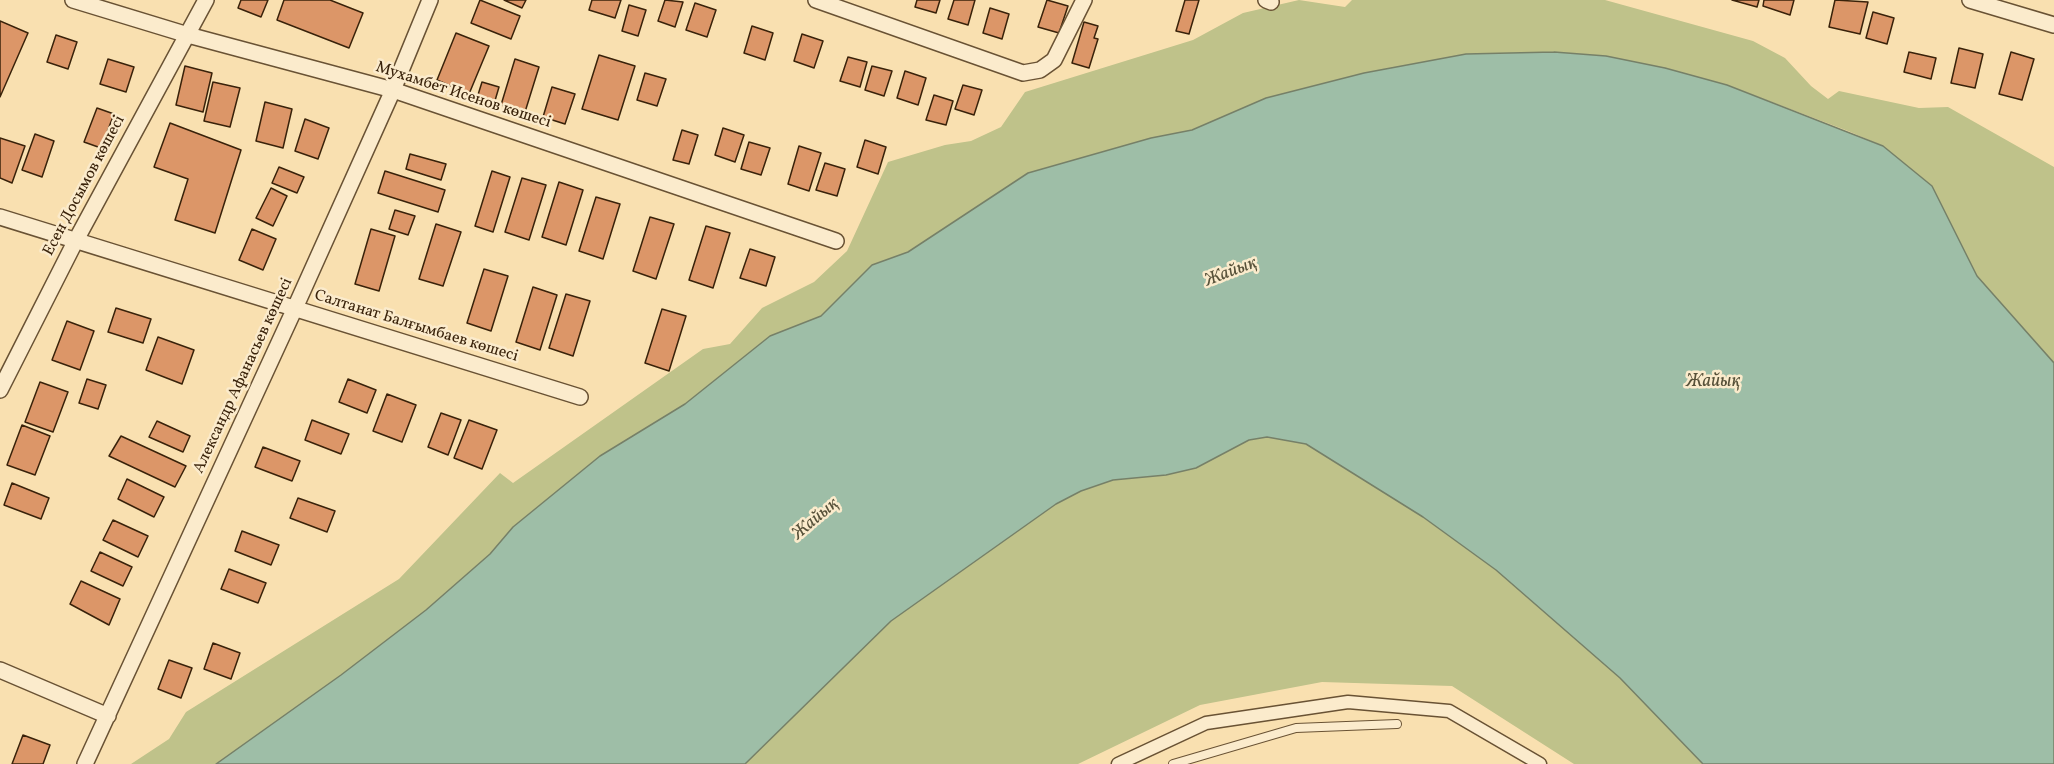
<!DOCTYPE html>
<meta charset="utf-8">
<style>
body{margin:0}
canvas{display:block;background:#f9e0b0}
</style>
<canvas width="2054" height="764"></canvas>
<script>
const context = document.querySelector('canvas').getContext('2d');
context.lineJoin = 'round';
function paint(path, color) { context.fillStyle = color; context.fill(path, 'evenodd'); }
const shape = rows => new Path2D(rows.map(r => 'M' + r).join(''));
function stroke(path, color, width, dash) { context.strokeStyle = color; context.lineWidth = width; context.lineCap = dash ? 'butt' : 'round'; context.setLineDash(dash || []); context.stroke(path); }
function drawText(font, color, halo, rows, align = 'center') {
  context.font = font + ' Vollkorn,serif'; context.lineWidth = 5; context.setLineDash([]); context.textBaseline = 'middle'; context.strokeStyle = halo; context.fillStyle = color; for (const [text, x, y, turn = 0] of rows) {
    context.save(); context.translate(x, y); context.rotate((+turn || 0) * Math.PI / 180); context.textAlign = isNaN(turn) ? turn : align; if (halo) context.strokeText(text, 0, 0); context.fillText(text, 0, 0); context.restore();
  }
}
paint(shape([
 [1299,0,1345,7,1352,0,1605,0,1753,41,1785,58,1811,86,1828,99,1839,91,1919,108,1948,107,2054,167,2054,363,1977,276,1932,186,1883,146,1848,131,1727,85,1665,68,1606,56,1554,52,1466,54,1364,73,1266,98,1192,130,1151,138,1028,173,908,252,872,265,821,316,770,336,685,404,600,456,513,527,490,554,426,610,341,675,216,764,131,764,169,739,186,712,399,579,500,473,513,483,703,349,730,344,762,308,814,282,847,251,888,162,945,145,971,141,1001,127,1025,92,1193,40,1243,13],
 [1267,437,1306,444,1423,517,1496,570,1620,678,1703,764,1574,764,1452,686,1322,682,1200,705,1078,764,745,764,891,621,1056,504,1081,491,1113,480,1166,475,1249,440]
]), '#bfc28a');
const water = shape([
 [1554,52,1606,56,1665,68,1727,85,1883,146,1932,186,1977,276,2054,363,2054,764,1703,764,1620,678,1496,570,1423,517,1306,444,1267,437,1249,440,1196,468,1166,475,1113,480,1081,491,1056,504,891,621,745,764,216,764,341,675,426,610,490,554,513,527,600,456,685,404,770,336,821,316,872,265,908,252,1028,173,1151,138,1192,130,1266,98,1364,73,1466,54,1554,52]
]);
paint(water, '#9ebea7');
stroke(water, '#768068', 1.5);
const building = shape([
 [241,0,268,0,261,17,238,8,241,0],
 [284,0,330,0,363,13,349,48,277,20,284,0],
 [480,0,520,16,511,39,471,23,480,0],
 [504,0,526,0,522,8,504,0],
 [592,0,621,0,615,18,589,10,592,0],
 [665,0,683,2,675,27,658,21,665,0],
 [917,0,940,0,936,13,915,7,917,0],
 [954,0,975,0,968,25,948,19,954,0],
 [1047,0,1068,6,1059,33,1038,27,1047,0],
 [1185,0,1199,0,1189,34,1176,31,1185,0],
 [1732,0,1759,0,1757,7,1732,0],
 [1764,0,1794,0,1790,15,1763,6,1764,0],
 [1835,0,1868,2,1860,34,1829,27,1835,0],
 [695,3,716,10,707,37,686,30,695,3],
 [629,5,646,10,638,36,622,31,629,5],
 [990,8,1009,14,1002,39,983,33,990,8],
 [1873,12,1894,18,1887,44,1866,38,1873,12],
 [0,21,28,33,0,97,0,21],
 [1084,22,1098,26,1094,38,1098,39,1089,68,1072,63,1084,22],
 [752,26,773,33,765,60,744,53,752,26],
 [456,33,489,46,469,94,437,80,456,33],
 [802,34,823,41,814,68,794,61,802,34],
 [56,35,77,42,68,69,47,62,56,35],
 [1959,48,1983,54,1975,88,1951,83,1959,48],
 [1909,52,1936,58,1931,79,1904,72,1909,52],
 [2011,52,2034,59,2022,100,1999,94,2011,52],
 [599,55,635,66,618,120,582,109,599,55],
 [848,57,867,62,860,87,840,81,848,57],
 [108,59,134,67,126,92,100,84,108,59],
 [515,59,539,67,525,112,501,105,515,59],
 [185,66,212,73,203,112,176,105,185,66],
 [872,66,892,71,884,96,865,90,872,66],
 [905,71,926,78,918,105,897,98,905,71],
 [645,73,666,79,657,106,637,100,645,73],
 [213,82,240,88,230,127,204,121,213,82],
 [482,82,499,87,494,104,477,98,482,82],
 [963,85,982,90,974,115,955,109,963,85],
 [552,87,575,94,565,124,543,117,552,87],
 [934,95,953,101,946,125,926,120,934,95],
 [265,102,292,109,283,148,256,141,265,102],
 [97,108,114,114,101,148,84,142,97,108],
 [305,119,329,128,318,159,295,151,305,119],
 [170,123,241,150,215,233,175,220,188,179,154,167,170,123],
 [723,128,744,135,735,162,715,155,723,128],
 [682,130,698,135,689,164,673,160,682,130],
 [35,134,54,141,42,177,22,170,35,134],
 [0,138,25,146,12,183,0,178,0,138],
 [865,140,886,147,878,174,857,167,865,140],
 [749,142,770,148,761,175,741,169,749,142],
 [799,146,821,153,809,191,788,184,799,146],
 [410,154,446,164,441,180,406,169,410,154],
 [825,163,845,169,837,196,816,190,825,163],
 [279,167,304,177,297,193,272,183,279,167],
 [385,171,445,190,438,212,378,193,385,171],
 [492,171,510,177,493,232,475,226,492,171],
 [522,178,546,185,529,240,505,232,522,178],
 [559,182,583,190,566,245,542,237,559,182],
 [271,188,287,196,273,226,256,218,271,188],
 [596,197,620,204,603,259,579,251,596,197],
 [395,210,415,216,408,235,389,229,395,210],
 [650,217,674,224,656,279,633,271,650,217],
 [436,224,461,232,443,286,419,279,436,224],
 [706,226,730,233,713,288,689,280,706,226],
 [252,229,276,239,263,270,239,260,252,229],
 [371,229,395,236,379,291,355,284,371,229],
 [750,249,775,257,766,286,740,278,750,249],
 [484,269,508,276,491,331,467,323,484,269],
 [533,287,557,295,540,350,516,342,533,287],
 [566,294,590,301,573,356,549,348,566,294],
 [116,308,151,319,143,343,108,332,116,308],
 [662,309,686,316,669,371,645,363,662,309],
 [67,321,94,331,80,370,52,360,67,321],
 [158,337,194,350,182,384,146,370,158,337],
 [87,379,106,385,98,409,79,403,87,379],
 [348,379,376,390,367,413,339,402,348,379],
 [40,382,68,392,53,432,25,422,40,382],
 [387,394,416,405,402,442,373,431,387,394],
 [441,413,461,420,448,455,428,447,441,413],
 [312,420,349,434,341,454,305,440,312,420],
 [469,420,497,430,482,469,454,458,469,420],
 [157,421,190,436,183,452,149,437,157,421],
 [22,425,50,436,35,475,7,465,22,425],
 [121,436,186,466,175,487,109,456,121,436],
 [263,447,300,461,292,481,255,467,263,447],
 [127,479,164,497,154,517,118,499,127,479],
 [12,483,49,498,41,519,4,505,12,483],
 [298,498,335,511,327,532,290,518,298,498],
 [113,520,148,536,138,557,103,540,113,520],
 [242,531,279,545,271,565,235,551,242,531],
 [100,552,132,567,123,586,91,571,100,552],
 [229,569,266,583,258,603,221,589,229,569],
 [81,581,120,599,109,625,70,604,81,581],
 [213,643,240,653,231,679,204,669,213,643],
 [169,660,192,668,181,698,158,689,169,660],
 [23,735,50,745,43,764,12,764,23,735]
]);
paint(building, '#dc9668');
stroke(building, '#39220a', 1.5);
const service = shape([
 [1173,764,1296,728,1397,724]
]);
const pedestrian = shape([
 [1118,764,1206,723,1348,702,1449,711,1540,764]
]);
const minor = shape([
 [73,0,188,35,393,90,836,241],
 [816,0,1023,73,1040,70,1054,60,1084,0],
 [1266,0,1271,2],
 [1970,0,2054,25],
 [0,217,580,397],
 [0,390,75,242,206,0],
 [0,670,108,716],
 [85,764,295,308,393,90,430,0]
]);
stroke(service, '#695234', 10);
stroke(pedestrian, '#695234', 15);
stroke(minor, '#695234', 18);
stroke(service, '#fbebcc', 8);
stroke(pedestrian, '#fbebcc', 12);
stroke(minor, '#fbebcc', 15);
drawText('16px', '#39220a', '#fbebcc', [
 ["Мухамбет Исенов көшесі",463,96,18],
 ["Есен Досымов көшесі",85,186,-62],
 ["Салтанат Балғымбаев көшесі",416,327,17],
 ["Александр Афанасьев көшесі",244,376,-65]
]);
drawText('italic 18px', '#575139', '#fbebcc', [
 ["Жайық",1231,273,-21],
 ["Жайық",1713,383],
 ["Жайық",816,520,-40]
]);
</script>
